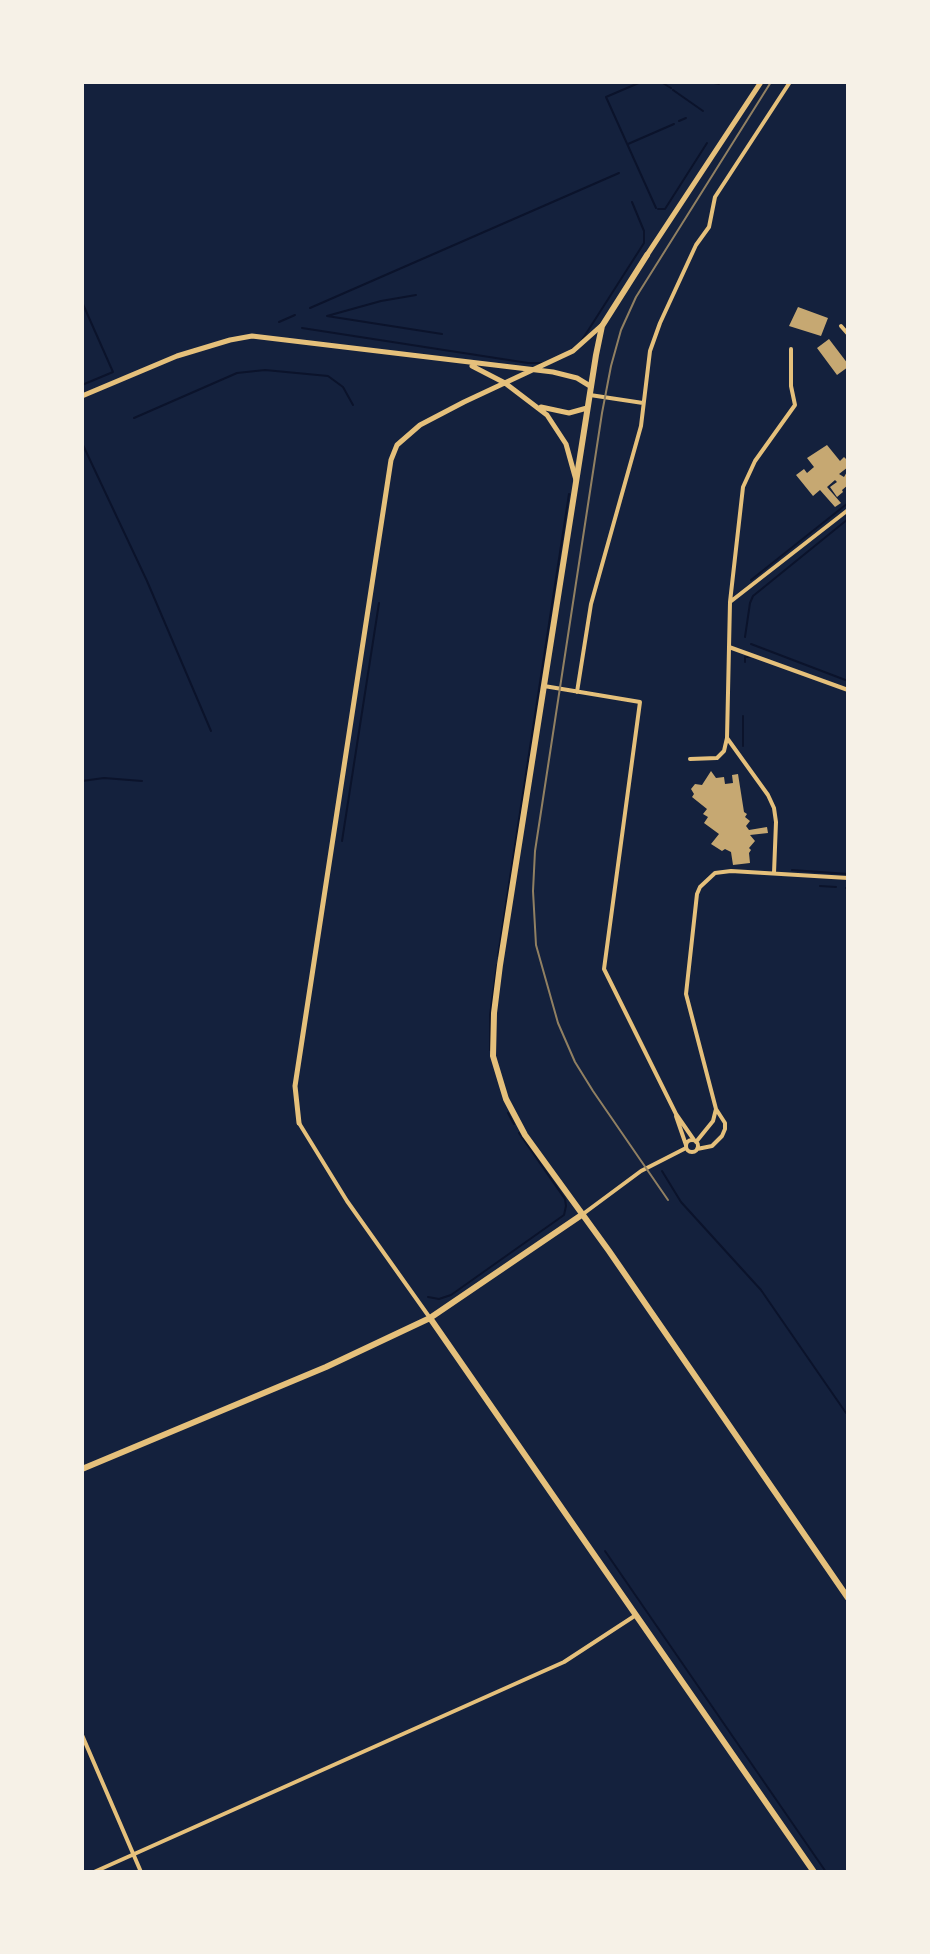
<!DOCTYPE html>
<style>
body{margin:0}
#map{position:relative;width:930px;height:1954px;overflow:hidden;background:#14213d;font-family:Helvetica,sans-serif}
canvas{display:block}
.frame{position:absolute;inset:0;border:84px solid #f6f1e7;pointer-events:none}
</style>
<div id="map">
<canvas width="930" height="1954"></canvas>
<div class="frame"></div>
</div>
<script>
const context = document.querySelector('canvas').getContext('2d');
context.lineJoin = 'round';
const shape = rows => new Path2D(rows.map(r => 'M' + r).join(''));
function stroke(path, color, width, dash) { context.strokeStyle = color; context.lineWidth = width; context.lineCap = dash ? 'butt' : 'round'; context.setLineDash(dash || []); context.stroke(path); }
function paint(path, color) { context.fillStyle = color; context.fill(path, 'evenodd'); }
stroke(shape([
 [641,82,606,97,656,208],
 [661,82,671,88],
 [709,82,719,84],
 [673,90,703,111],
 [679,121,686,118],
 [628,144,674,124],
 [658,209,665,209,707,143],
 [416,295,381,301,327,316,442,334],
 [82,302,113,372,82,385],
 [310,308,619,173],
 [279,322,295,315],
 [302,328,528,363,542,363],
 [582,340,644,243,644,231,632,202],
 [134,418,237,373,265,370,328,376,343,387,353,405],
 [82,443,147,581,211,731],
 [751,580,848,503],
 [745,637,750,603,753,596,848,519],
 [751,644,848,681],
 [745,662,745,657,749,657],
 [743,716,743,746],
 [82,781,104,778,142,781],
 [342,841,379,603],
 [792,870,848,874],
 [820,886,836,887],
 [846,888,848,888],
 [498,956,569,494],
 [490,1050,490,1015,497,965],
 [508,1113,514,1124],
 [662,1171,681,1202,761,1290,846,1413],
 [428,1297,439,1299,451,1295,564,1215,566,1206,565,1199,519,1133],
 [605,1551,826,1872]
]), '#0b132b', 2);
paint(shape([
 [798,307,828,318,821,336,789,326],
 [829,339,848,364,848,367,837,375,817,348],
 [827,445,840,461,844,457,848,461,848,467,839,474,844,477,848,470,848,485,842,490,843,492,837,497,830,487,837,482,835,480,827,487,841,503,835,507,820,490,813,496,796,475,804,469,807,473,814,467,807,458],
 [711,771,716,778,724,777,725,784,733,783,732,775,738,774,744,812,747,814,745,817,750,821,746,826,749,830,767,827,768,833,750,835,755,841,749,848,751,850,749,853,750,863,733,865,731,852,725,849,722,851,711,844,719,834,704,823,708,817,703,814,707,809,692,797,694,794,691,789,695,784,702,785]
]), '#c6a872');
stroke(shape([
 [841,326,848,334],
 [590,395,643,403],
 [730,602,848,510],
 [729,647,848,690],
 [544,686,640,702,604,969,676,1114,694,1140],
 [577,692,591,604,641,426,650,351,660,323,696,245,709,227,715,197,790,82],
 [690,759,717,758,724,751,727,738],
 [774,873,776,822,774,808,768,795,727,738,730,602,743,487,755,461,795,405,791,386,791,349],
 [676,1116,686,1145],
 [299,1123,347,1201,430,1318],
 '686 1146a6 6 0 1 1 12 0a6 6 0 1 1-12 0Z',
 [696,1142,713,1121,716,1109],
 [697,1149,712,1146,722,1136,725,1129,725,1123,716,1109,686,994,697,894,700,887,715,873,731,871,848,878],
 [583,1214,641,1171,686,1148],
 [82,1735,141,1872],
 [94,1872,564,1662,636,1615]
]), '#e5c07b', 4);
stroke(shape([
 [647,255,761,82],
 [472,366,505,383,547,415,566,444,576,480],
 [82,396,177,356,230,340,252,336,553,372,577,378,590,386],
 [541,407,569,413,587,408],
 [299,1123,295,1086,391,460,397,445,420,425,464,402,573,351,601,326]
]), '#e5c07b', 5);
stroke(shape([
 [647,255,602,326,596,355,500,965,494,1013,493,1056,506,1099,525,1135,609,1251,848,1598],
 [430,1318,814,1872],
 [82,1469,326,1367,430,1318,583,1214]
]), '#e5c07b', 6);
stroke(shape([
 [668,1200,593,1091,575,1062,558,1023,536,945,533,891,535,851,602,413,611,366,621,330,636,297,771,82]
]), '#918062', 2);
</script>
